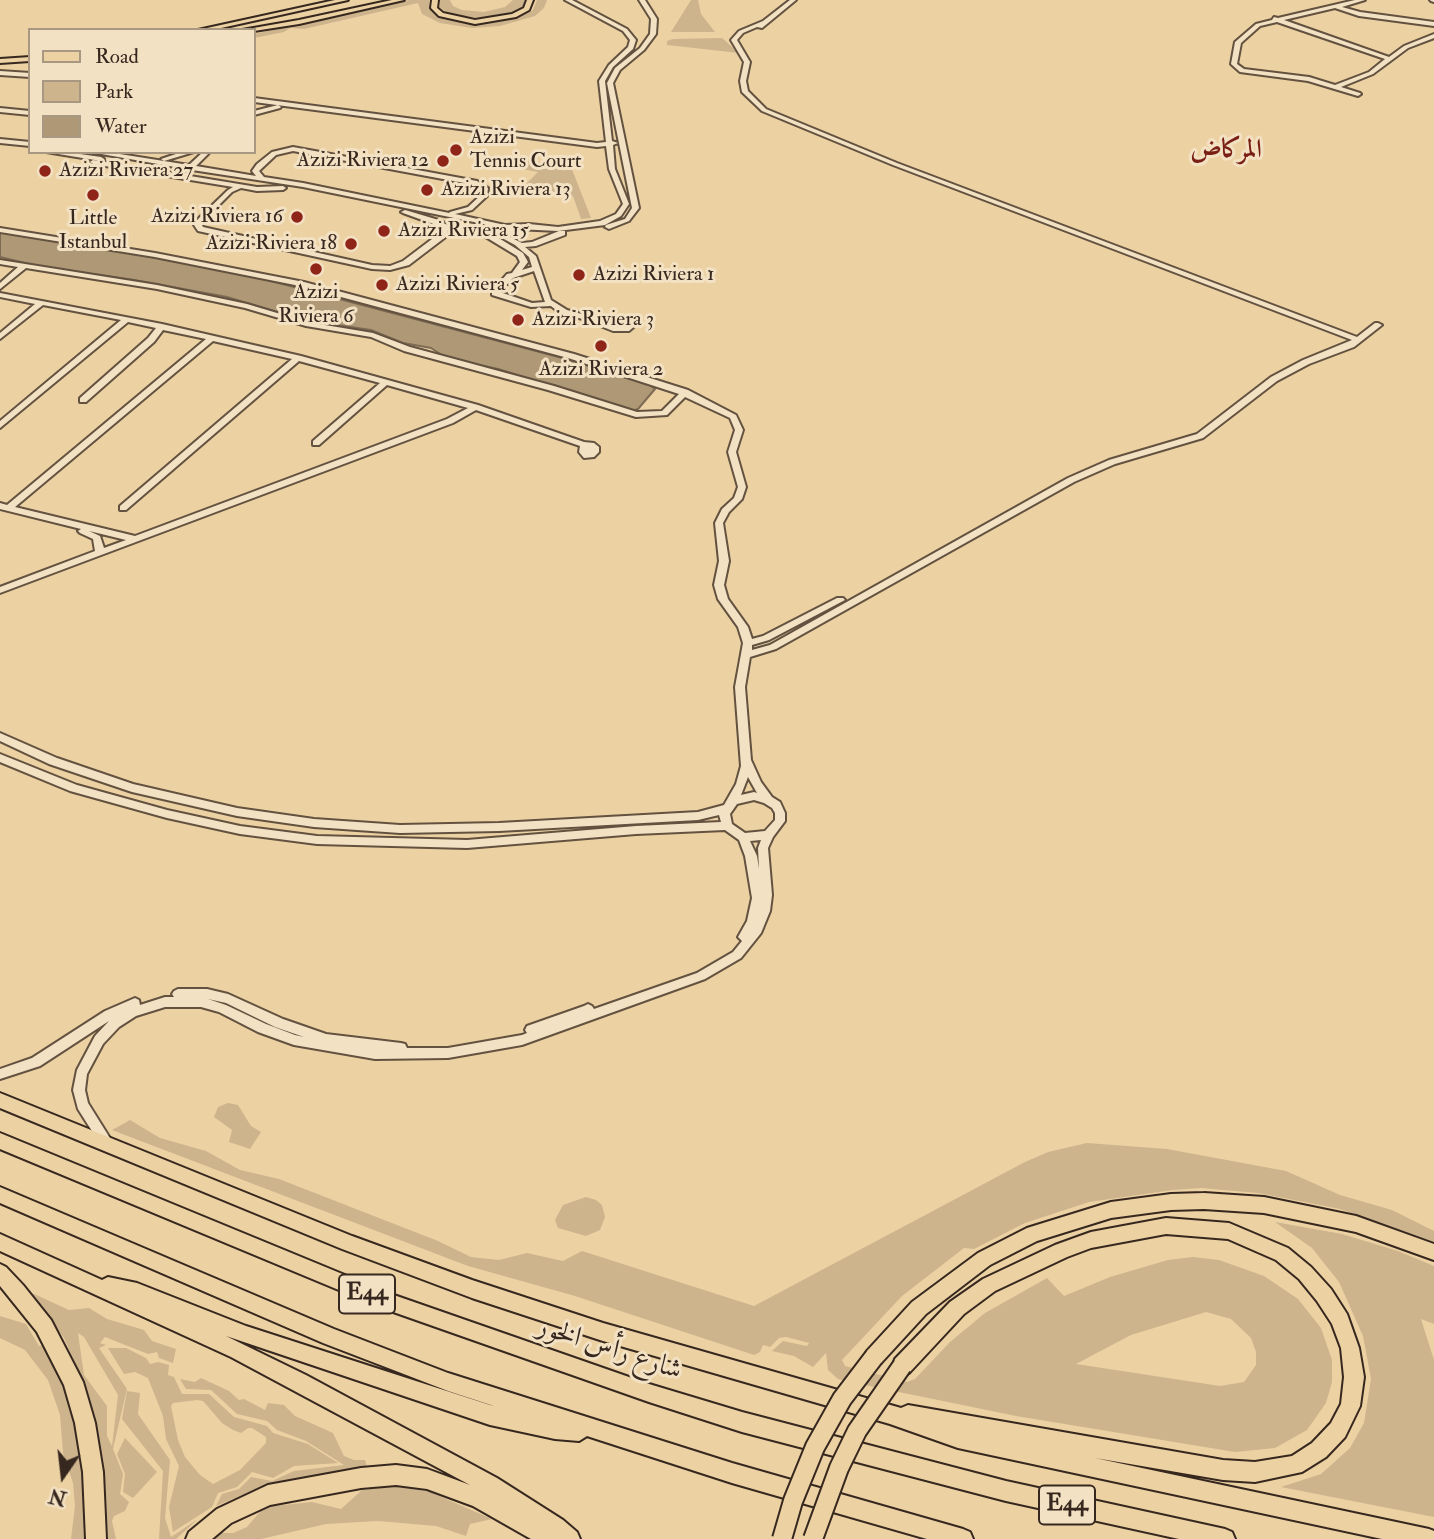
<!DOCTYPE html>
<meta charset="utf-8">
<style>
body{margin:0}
#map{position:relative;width:1434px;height:1539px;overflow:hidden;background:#ecd1a3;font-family:"IM FELL Double Pica",serif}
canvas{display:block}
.legend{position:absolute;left:28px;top:28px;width:228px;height:126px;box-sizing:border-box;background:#f3e1c3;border:2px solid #a89781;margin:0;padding:9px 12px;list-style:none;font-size:21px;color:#37281f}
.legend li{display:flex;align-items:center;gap:14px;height:35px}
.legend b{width:35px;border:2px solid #a89781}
.north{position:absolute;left:28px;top:1441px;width:70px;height:70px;-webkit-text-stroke:5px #f3e1c3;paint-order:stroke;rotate:194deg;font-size:19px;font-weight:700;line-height:28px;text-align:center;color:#37281f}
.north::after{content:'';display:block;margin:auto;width:24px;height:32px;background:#37281f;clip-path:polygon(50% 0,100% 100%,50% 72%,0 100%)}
</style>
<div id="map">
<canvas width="1434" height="1539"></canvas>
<ul class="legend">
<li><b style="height:9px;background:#ecd1a3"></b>Road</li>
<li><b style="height:19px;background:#cdb48d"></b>Park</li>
<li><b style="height:19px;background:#ae9876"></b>Water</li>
</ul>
<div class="north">N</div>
</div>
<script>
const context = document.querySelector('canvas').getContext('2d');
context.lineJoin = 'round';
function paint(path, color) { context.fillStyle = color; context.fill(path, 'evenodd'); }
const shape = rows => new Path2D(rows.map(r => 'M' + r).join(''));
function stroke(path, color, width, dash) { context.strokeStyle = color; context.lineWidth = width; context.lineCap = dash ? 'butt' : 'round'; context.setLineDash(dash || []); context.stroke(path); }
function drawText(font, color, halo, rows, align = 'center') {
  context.font = font + ' "IM FELL Double Pica",Amiri,serif'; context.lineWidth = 6; context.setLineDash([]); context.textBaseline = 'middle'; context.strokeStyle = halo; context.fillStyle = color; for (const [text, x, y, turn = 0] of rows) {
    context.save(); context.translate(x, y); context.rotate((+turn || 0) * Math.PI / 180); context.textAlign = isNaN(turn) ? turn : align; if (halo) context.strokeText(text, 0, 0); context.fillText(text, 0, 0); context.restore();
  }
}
paint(shape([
 [409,0,429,0,429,9,438,18,476,25,518,18,533,10,537,0,547,0,544,8,535,16,500,26,472,28,440,23,422,14,418,3,304,29,290,28,284,32,254,38,254,34],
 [440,0,450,0,453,6,462,10,484,12,505,7,513,0,526,0,524,6,515,12,485,19,449,14,439,7],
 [691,0,698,0,701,14,715,32,671,32],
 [722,38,739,53,667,45,667,41,673,39],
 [492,155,543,163,568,159,591,218,581,219,573,196,524,186,538,172,484,162],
 [228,1103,238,1105,251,1126,261,1132,250,1149,229,1142,232,1130,214,1117,218,1107],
 [130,1120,160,1138,206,1151,240,1170,279,1179,438,1241,471,1257,499,1260,527,1253,563,1261,582,1251,754,1306,1025,1162,1048,1152,1087,1143,1167,1149,1286,1171,1340,1195,1392,1210,1434,1231,1434,1242,1340,1209,1258,1193,1201,1188,1173,1190,1089,1202,1025,1223,974,1249,964,1248,902,1296,842,1360,845,1366,907,1382,915,1379,950,1342,985,1313,1047,1278,1064,1296,1110,1277,1168,1260,1193,1257,1219,1260,1264,1276,1298,1299,1321,1328,1332,1360,1332,1382,1326,1403,1307,1430,1275,1448,1235,1452,1016,1416,845,1381,838,1379,828,1370,826,1353,813,1367,794,1356,772,1351,783,1341,807,1346,809,1343,786,1337,779,1338,770,1347,763,1345,760,1352,754,1355,575,1296,468,1266,112,1130],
 [1206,1312,1231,1319,1251,1338,1256,1352,1256,1365,1244,1382,1220,1386,1076,1364,1131,1335],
 [586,1197,596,1200,602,1205,605,1217,600,1230,586,1236,558,1228,555,1220,563,1205],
 [1275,1222,1342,1234,1398,1251,1434,1266,1434,1324,1421,1319,1434,1360,1434,1517,1281,1487,1321,1474,1350,1448,1364,1423,1371,1379,1363,1336,1339,1282,1312,1248],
 [32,1293,69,1310,89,1308,107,1319,144,1330,152,1341,176,1349,173,1363,159,1358,157,1352,148,1354,105,1337,100,1343,106,1345,99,1348,127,1389,113,1449,123,1474,120,1494,129,1502,125,1511,114,1516,112,1521,116,1539,103,1539,97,1435,79,1372,64,1338],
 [78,1333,84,1337,118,1395,112,1446,107,1436,107,1406,84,1375],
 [0,1316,26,1324,39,1346,47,1344,59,1368,73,1407,85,1472,88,1539,71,1539,75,1506,73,1483,63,1453,60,1415,48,1380,25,1350,0,1338],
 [108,1348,126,1348,146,1358,150,1364,158,1362,169,1365,168,1375,174,1377,182,1394,209,1394,234,1417,267,1426,273,1433,308,1444,338,1463,294,1466,273,1478,252,1472,237,1487,218,1493,212,1507,173,1532,169,1507,179,1466,166,1439,163,1416,148,1378,135,1372,124,1374],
 [197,1400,203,1401,222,1423,233,1430,241,1433,248,1428,252,1428,266,1437,266,1443,240,1470,213,1484,200,1475,185,1457,178,1440,171,1406,173,1403],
 [201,1378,229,1391,239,1400,244,1399,265,1410,268,1403,284,1405,295,1416,333,1433,344,1456,354,1460,365,1460,367,1467,265,1485,216,1506,222,1494,239,1489,251,1477,272,1481,294,1471,344,1465,306,1441,277,1430,267,1421,237,1414,211,1390,186,1389,180,1379,195,1382],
 [127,1391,140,1393,138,1414,170,1460,165,1518,171,1537,198,1519,176,1539,159,1539,163,1471,122,1419],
 [125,1438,157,1472,133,1498,123,1492,125,1474,117,1454],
 [397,1486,430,1492,492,1519,470,1524,466,1536,436,1526,378,1521,326,1524,261,1539,210,1539,219,1533,233,1533,247,1527,264,1507,312,1502,341,1509,362,1490]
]), '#cdb48d');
const water = shape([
 [0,232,125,252,256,277,574,361,649,384,655,389,638,409,632,411,498,369,448,359,431,348,403,343,371,330,303,320,227,297,134,280,37,266,0,257,0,232]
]);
paint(water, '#ae9876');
stroke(water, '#7e6b53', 2);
const minor = shape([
 [565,0,572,0,627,29,636,40,633,49,613,67,605,81,612,141,618,143,613,145,615,169,629,204,621,216,605,225,558,231,516,229,510,235,510,237,522,243,532,242,559,231,565,231,565,235,536,246,525,247,536,256,551,300,567,310,589,316,630,317,637,324,629,331,613,331,583,319,561,314,551,306,531,307,492,295,492,291,507,274,512,273,520,262,517,256,484,236,448,229,447,236,409,265,390,270,372,269,198,231,194,225,199,218,228,190,233,187,93,164,90,162,93,160,257,187,283,186,286,188,283,190,257,191,241,188,232,192,204,220,202,225,203,227,372,265,390,266,403,261,440,233,440,228,436,225,403,213,401,212,405,210,442,221,445,224,489,232,523,253,528,262,522,270,532,267,529,257,515,245,502,238,502,234,508,229,303,187,192,170,188,172,185,170,186,169,90,152,107,152,189,165,203,152,210,152,196,166,256,176,252,171,257,164,272,152,293,147,477,181,488,188,487,196,472,210,455,214,505,225,529,224,558,227,600,221,616,214,623,204,609,169,606,146,597,147,254,102,254,98,597,143,606,142,599,81,609,65,628,47,630,40,623,31,565,0],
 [293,151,475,185,482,190,482,194,468,207,450,212,449,213,303,183,264,177,259,171,276,155,293,151],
 [534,271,545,302,532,303,500,292,513,278,534,271],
 [599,321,625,321,628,324,624,327,617,327,599,321],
 [639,0,645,0,657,19,656,34,644,50,620,70,613,83,639,208,629,221,609,229,605,227,606,225,625,219,632,208,607,83,615,68,640,48,650,34,651,19,639,0],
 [790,0,796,0,762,28,757,27,743,33,737,40,750,62,746,81,748,91,766,109,897,163,1357,337,1375,323,1378,323,1382,325,1354,347,1309,364,1277,381,1203,438,1115,464,1074,482,776,649,750,657,745,687,751,760,761,782,772,797,780,802,785,813,785,821,773,837,768,848,772,895,770,911,761,933,741,958,705,979,522,1045,448,1058,375,1059,294,1045,258,1032,219,1012,201,1007,165,1007,136,1016,119,1027,103,1044,87,1074,85,1090,88,1103,113,1143,112,1147,107,1149,102,1147,78,1109,73,1090,77,1070,95,1036,109,1021,40,1066,0,1079,0,1069,32,1058,105,1011,135,998,139,1000,140,1005,165,997,174,997,172,994,174,991,178,989,207,989,228,994,283,1019,326,1034,401,1043,405,1044,407,1048,448,1048,522,1035,527,1033,525,1030,527,1026,584,1006,588,1004,592,1006,594,1009,697,973,733,952,742,941,738,937,747,921,752,898,745,856,739,840,725,830,636,834,467,848,317,844,240,834,167,818,70,791,0,762,0,754,77,785,167,810,240,826,317,836,467,840,636,826,721,822,719,815,698,820,499,831,400,833,314,827,237,816,132,792,49,764,0,741,0,733,57,758,133,784,237,808,314,819,400,825,499,823,698,812,724,805,736,784,741,766,735,687,743,643,738,627,718,599,714,585,719,561,715,523,722,509,734,498,738,487,728,452,735,430,730,418,685,397,667,415,636,417,548,390,404,351,371,337,306,326,245,308,157,289,26,268,0,289,0,283,18,267,0,264,0,260,157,285,247,304,307,322,373,333,410,347,554,386,637,412,662,411,679,394,568,358,300,286,155,257,0,232,0,228,155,253,304,282,574,354,688,390,736,415,743,430,736,452,746,487,742,499,729,512,723,523,729,561,724,585,728,599,748,627,752,639,763,636,837,598,843,598,845,600,769,640,752,645,752,650,770,645,1068,478,1109,460,1197,434,1271,377,1303,360,1352,340,893,165,762,111,742,92,740,81,744,62,731,40,739,31,763,21,790,0],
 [748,777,757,793,754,792,741,795,748,777],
 [754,800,764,803,772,808,775,813,775,820,765,831,745,833,732,824,730,814,737,804,754,800],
 [761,840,758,848,759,869,757,856,750,841,761,840],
 [208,999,226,1003,275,1027,304,1037,295,1035,266,1024,226,1005,208,999],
 [1355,0,1365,0,1342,7,1360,12,1434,22,1434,26,1359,16,1335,8,1284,20,1389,57,1404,46,1434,34,1434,38,1408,48,1373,74,1341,87,1360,93,1361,94,1358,96,1308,81,1240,72,1231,64,1235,42,1256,24,1272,20,1274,17,1278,18,1355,0],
 [1277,22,1385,59,1369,72,1335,85,1309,77,1244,69,1237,64,1241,43,1260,26,1277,22],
 [1430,0,1434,0,1434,2,1431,1,1430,0],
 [0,71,30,73,30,77,0,75,0,71],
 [278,105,281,107,280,108,254,115,254,111,278,105],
 [0,108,30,111,30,115,0,112,0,108],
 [0,139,30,142,30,146,0,143,0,139],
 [46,152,66,152,101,157,104,159,101,161,46,152],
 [182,152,194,152,164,161,161,159,182,152],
 [0,293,162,324,301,356,478,405,584,442,594,443,599,447,599,452,594,457,584,458,579,452,580,446,476,410,453,423,0,593,0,587,95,551,93,539,80,533,78,531,81,529,0,509,0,503,7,505,206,339,163,330,154,342,86,402,80,402,80,398,148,338,156,328,128,322,0,428,0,421,121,320,43,305,0,339,0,333,35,304,0,297,0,293],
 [213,341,292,359,120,506,120,510,126,510,299,361,380,383,313,441,313,445,319,445,387,385,468,408,447,419,135,536,15,507,213,341],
 [89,531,126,540,104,548,100,536,89,531]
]);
const major = shape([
 [335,0,348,0,212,30,198,30,335,0],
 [392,0,404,0,299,24,254,31,242,30,299,20,392,0],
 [432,0,438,0,437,8,443,13,475,20,512,14,524,8,527,0,533,0,529,10,516,17,475,24,439,16,431,8,432,0],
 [30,57,30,61,0,63,0,59,30,57]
]);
const highway = shape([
 [0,1093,352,1236,472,1280,603,1323,901,1408,908,1405,1223,1460,1255,1462,1292,1456,1312,1443,1331,1423,1341,1404,1344,1377,1341,1348,1332,1324,1317,1301,1299,1279,1276,1260,1228,1239,1166,1234,1091,1248,1067,1257,995,1291,964,1314,909,1373,902,1375,895,1373,893,1366,895,1359,950,1302,983,1279,1055,1245,1091,1232,1166,1218,1229,1223,1288,1248,1311,1267,1331,1289,1347,1314,1359,1348,1364,1377,1360,1406,1345,1437,1326,1457,1302,1472,1255,1482,1223,1480,1095,1458,1429,1529,1434,1531,1434,1539,1382,1539,958,1448,890,1424,603,1341,472,1298,342,1249,0,1108,0,1093],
 [0,1133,391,1294,649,1384,742,1412,1006,1481,1225,1529,1232,1532,1235,1539,1179,1539,1006,1501,742,1432,649,1402,382,1308,0,1149,0,1133],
 [0,1187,334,1329,448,1373,732,1463,963,1529,970,1532,973,1539,927,1539,732,1483,587,1436,579,1441,555,1439,490,1425,226,1336,306,1375,497,1478,563,1520,577,1532,580,1539,531,1539,473,1506,427,1489,396,1485,361,1488,270,1505,231,1523,212,1539,186,1539,189,1532,217,1509,268,1485,361,1468,396,1465,427,1469,470,1485,231,1357,0,1251,0,1234,102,1280,108,1277,137,1283,246,1326,490,1405,494,1406,448,1391,323,1343,0,1203,0,1187],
 [1204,1193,1264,1197,1356,1216,1434,1244,1434,1260,1356,1232,1264,1213,1204,1209,1171,1210,1111,1218,1037,1241,990,1265,926,1314,881,1363,874,1366,867,1363,865,1357,867,1351,912,1302,978,1253,1027,1228,1111,1202,1171,1194,1204,1193],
 [0,1264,6,1267,23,1285,51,1320,83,1382,95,1423,103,1472,106,1539,86,1539,83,1472,75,1423,64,1385,37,1332,0,1286,0,1264]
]);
stroke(minor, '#645240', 4);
stroke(major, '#37281f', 4);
stroke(highway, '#37281f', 4);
paint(minor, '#f3e1c3');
paint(major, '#ecd1a3');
paint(highway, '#ecd1a3');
const highwayBridge = shape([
 [782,1539,793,1501,815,1447,842,1399,874,1357],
 [813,1539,839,1468,857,1431,902,1366]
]);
stroke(highwayBridge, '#37281f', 22, []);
stroke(highwayBridge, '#ecd1a3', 18);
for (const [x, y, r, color] of [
 [456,150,7,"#8f2418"],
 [443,161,7,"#8f2418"],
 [45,171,7,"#8f2418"],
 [427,190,7,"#8f2418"],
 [93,195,7,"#8f2418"],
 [297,217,7,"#8f2418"],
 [384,231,7,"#8f2418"],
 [351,244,7,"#8f2418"],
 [316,269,7,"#8f2418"],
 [579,275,7,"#8f2418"],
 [382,285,7,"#8f2418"],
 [518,320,7,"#8f2418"],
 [601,346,7,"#8f2418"]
]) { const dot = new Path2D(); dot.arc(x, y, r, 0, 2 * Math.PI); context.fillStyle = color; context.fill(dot); stroke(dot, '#f3e1c3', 2.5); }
drawText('21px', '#37281f', '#f3e1c3', [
 ["Azizi",470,138],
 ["Tennis Court",470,162],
 ["Azizi Riviera 12",429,161,"right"],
 ["Azizi Riviera 27",59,171],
 ["Azizi Riviera 13",441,190],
 ["Azizi Riviera 16",283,217,"right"],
 ["Little",93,219,"center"],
 ["Istanbul",93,243,"center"],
 ["Azizi Riviera 15",398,231],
 ["Azizi Riviera 18",337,244,"right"],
 ["Azizi Riviera 1",593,275],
 ["Azizi Riviera 5",396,285],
 ["Azizi",316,293,"center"],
 ["Riviera 6",316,317,"center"],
 ["Azizi Riviera 3",532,320],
 ["Azizi Riviera 2",601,370,"center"]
], 'left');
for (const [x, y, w] of [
 [367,1294,56],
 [1067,1505,56]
]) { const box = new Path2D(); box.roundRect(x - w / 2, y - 19.5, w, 39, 5); context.fillStyle = '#f3e1c3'; context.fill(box); stroke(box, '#37281f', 2); }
drawText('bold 23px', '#37281f', null, [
 ["E44",367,1294],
 ["E44",1067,1505]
]);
drawText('bold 26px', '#7a1f14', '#f3e1c3', [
 ["المركاض",1226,151]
]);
drawText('28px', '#37281f', '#f3e1c3', [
 ["شارع رأس الخور",609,1350,18]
]);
</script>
